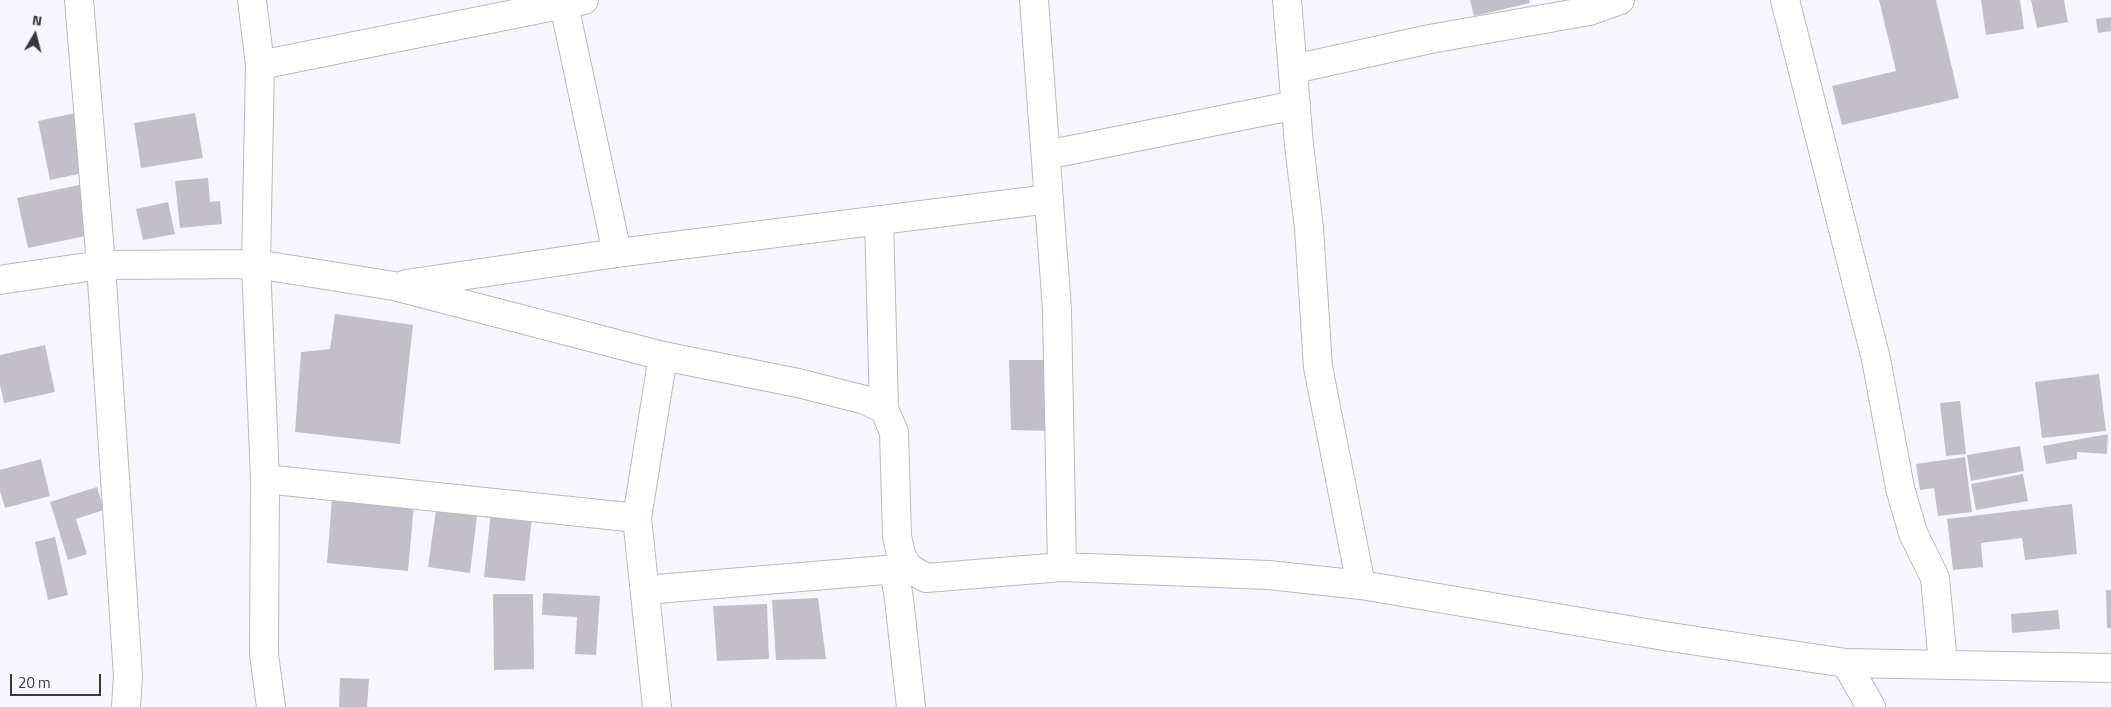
<!DOCTYPE html>
<style>
body{margin:0}
#map{position:relative;width:2111px;height:707px;overflow:hidden;background:#f8f6fd;font-family:"Titillium Web",sans-serif}
canvas{display:block}
.north{position:absolute;left:10px;top:10px;width:50px;height:50px;-webkit-text-stroke:4px #f8f6fd;paint-order:stroke;rotate:8deg;font-size:14px;font-weight:700;line-height:20px;text-align:center;color:#38373c}
.north::after{content:'';display:block;margin:auto;width:18px;height:22px;background:#38373c;clip-path:polygon(50% 0,100% 100%,50% 72%,0 100%)}
.scale{position:absolute;left:10px;top:674px;width:91px;height:22px;box-sizing:border-box;border:2px solid #38373c;border-top:0;padding-left:6px;font-size:15px;line-height:18px;white-space:nowrap;color:#38373c;-webkit-text-stroke:4px #f8f6fd;paint-order:stroke}
</style>
<div id="map">
<canvas width="2111" height="707"></canvas>
<div class="north">N</div>
<div class="scale">20 m</div>
</div>
<script>
const context = document.querySelector('canvas').getContext('2d');
context.lineJoin = 'round';
function paint(path, color) { context.fillStyle = color; context.fill(path, 'evenodd'); }
const shape = rows => new Path2D(rows.map(r => 'M' + r).join(''));
function stroke(path, color, width, dash) { context.strokeStyle = color; context.lineWidth = width; context.lineCap = dash ? 'butt' : 'round'; context.setLineDash(dash || []); context.stroke(path); }
paint(shape([
 [1470,0,1529,0,1530,3,1474,16],
 [1879,0,1936,0,1959,98,1842,125,1832,86,1896,71],
 [1981,0,2020,0,2024,29,1986,35],
 [2031,0,2064,0,2068,22,2037,28],
 [2111,17,2111,31,2098,33,2096,19],
 [80,112,92,171,50,180,38,121],
 [195,113,203,158,141,168,134,123],
 [208,178,210,202,220,201,222,224,180,228,175,181],
 [84,184,95,234,28,248,17,198],
 [168,202,175,234,143,240,136,209],
 [335,314,413,325,400,444,295,432,301,352,330,349],
 [45,345,55,392,4,403,0,385,0,355],
 [1009,360,1051,360,1053,431,1011,430],
 [2099,374,2106,431,2042,438,2035,382],
 [1960,401,1966,454,1946,456,1940,403],
 [2108,434,2107,454,2077,452,2077,459,2046,464,2043,446],
 [2020,446,2024,471,1971,481,1967,455],
 [1965,457,1972,512,1938,516,1934,488,1920,490,1916,464],
 [41,459,50,496,5,508,0,491,0,470],
 [2023,474,2028,501,1976,510,1971,484],
 [97,487,104,510,76,519,87,554,68,560,50,502],
 [332,498,414,505,408,571,327,563],
 [437,503,478,508,470,573,428,567],
 [2072,504,2077,554,2025,560,2022,538,1981,543,1983,567,1953,570,1947,519],
 [491,512,532,517,525,581,484,577],
 [55,537,68,595,48,600,35,542],
 [2106,590,2111,590,2111,628,2107,628],
 [543,593,600,596,596,655,575,654,577,617,542,615],
 [493,594,533,594,534,669,494,670],
 [818,598,826,659,776,660,772,600],
 [767,604,769,659,717,661,713,606],
 [2058,610,2060,629,2012,633,2011,614],
 [340,678,369,679,367,707,339,707]
]), '#c3bfc9');
const minor = shape([
 [79,0,101,265,128,676,126,707],
 [252,0,260,65,256,264,265,479,264,654,271,707],
 [563,0,617,253],
 [1034,0,1057,309,1062,567],
 [1287,0,1299,145,1309,228,1318,367,1361,585],
 [1785,0,1876,359,1900,488,1913,533,1935,578,1943,663],
 [260,65,584,0],
 [1294,69,1430,39,1589,11,1620,0],
 [1046,155,1296,105],
 [879,220,884,409,894,432,897,536,901,555,909,568,926,578,1062,567,1269,575,1361,585,1670,637,1846,663,2111,668],
 [0,280,101,265,256,264,394,286,663,356,798,383,865,400,884,409],
 [406,284,617,253,1049,199],
 [265,479,637,518],
 [894,569,899,599,911,707],
 [645,590,909,568],
 [1846,663,1871,707],
 [657,707,637,518,663,356]
]);
stroke(minor, '#bab8c3', 30);
stroke(minor, '#fff', 28);
</script>
